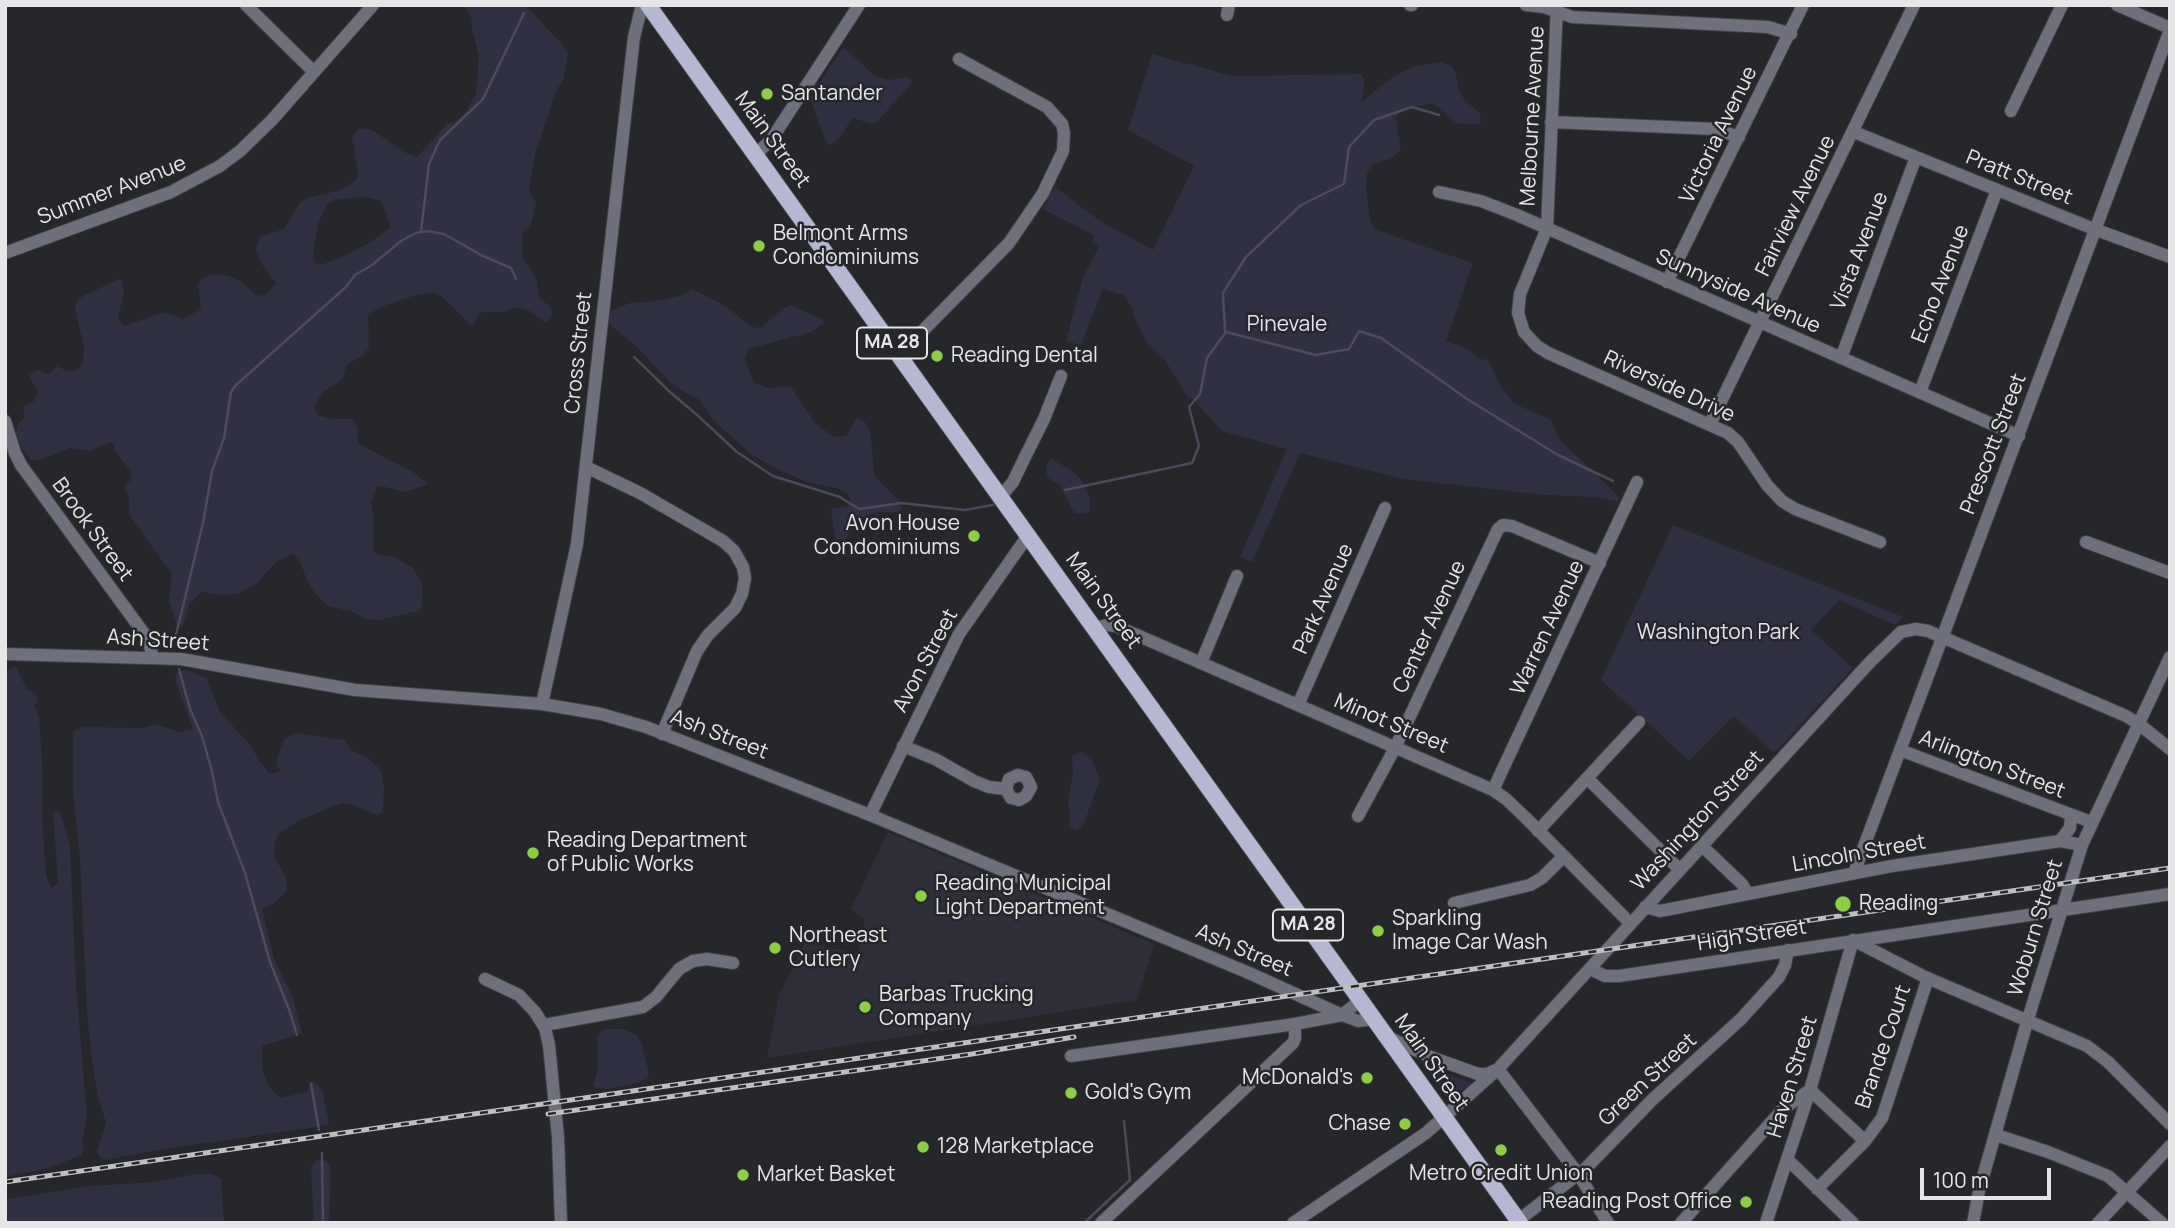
<!DOCTYPE html>
<style>
body{margin:0}
#map{position:relative;width:2175px;height:1228px;overflow:hidden;background:#26272b;font-family:Manrope,sans-serif}
canvas{display:block}
.frame{position:absolute;inset:0;border:7px solid #e6e6e9;pointer-events:none}
.scale{position:absolute;left:1920px;top:1168px;width:131px;height:32px;box-sizing:border-box;border:4px solid #e6e6e9;border-top:0;padding-left:9px;font-size:21px;line-height:24px;white-space:nowrap;color:#e6e6e9;-webkit-text-stroke:5px #26272b;paint-order:stroke}
</style>
<div id="map">
<canvas width="2175" height="1228"></canvas>
<div class="frame"></div>
<div class="scale">100 m</div>
</div>
<script>
const context = document.querySelector('canvas').getContext('2d');
context.lineJoin = 'round';
function paint(path, color) { context.fillStyle = color; context.fill(path, 'evenodd'); }
const shape = rows => new Path2D(rows.map(r => 'M' + r).join(''));
function stroke(path, color, width, dash) { context.strokeStyle = color; context.lineWidth = width; context.lineCap = dash ? 'butt' : 'round'; context.setLineDash(dash || []); context.stroke(path); }
function drawText(font, color, halo, rows, align = 'center') {
  context.font = font + ' Manrope,sans-serif'; context.lineWidth = 5; context.setLineDash([]); context.textBaseline = 'middle'; context.strokeStyle = halo; context.fillStyle = color; for (const [text, x, y, turn = 0] of rows) {
    context.save(); context.translate(x, y); context.rotate((+turn || 0) * Math.PI / 180); context.textAlign = isNaN(turn) ? turn : align; if (halo) context.strokeText(text, 0, 0); context.fillText(text, 0, 0); context.restore();
  }
}
paint(shape([
 [888,832,1154,944,1137,1000,767,1058,779,995,805,943,858,953,865,920,851,909]
]), '#2e2f39');
paint(shape([
 [464,5,525,5,560,42,568,53,564,78,556,91,535,155,529,190,536,203,531,225,524,231,522,240,523,258,536,277,540,299,550,306,552,314,550,319,546,323,530,311,513,307,506,312,482,312,478,315,474,325,470,324,441,296,434,293,416,295,386,305,368,314,369,348,362,356,346,365,343,379,322,393,314,407,318,415,333,419,351,419,355,422,358,430,357,439,359,444,413,472,429,484,404,492,382,486,377,487,371,502,374,519,373,550,378,555,394,557,413,568,422,584,422,605,419,611,379,620,366,619,351,611,328,606,315,593,308,582,299,560,292,553,275,563,257,583,240,593,225,595,201,592,189,605,183,626,177,627,169,600,172,574,132,519,129,513,129,498,124,486,130,481,132,473,114,449,114,443,110,442,90,451,70,448,40,460,31,460,22,449,16,432,18,423,25,417,23,407,34,401,38,393,29,375,37,370,48,374,52,372,57,366,69,372,79,368,83,362,84,348,75,308,76,303,83,296,119,279,122,281,124,292,118,319,124,326,164,312,184,319,201,309,198,284,204,277,211,275,218,274,231,277,242,282,257,296,267,294,276,283,259,260,256,249,260,237,284,229,300,202,307,198,341,190,356,180,358,173,352,137,357,130,362,128,372,130,404,152,417,157,447,124,457,120,467,110,476,93,479,56,472,29,471,17],
 [365,197,381,201,391,227,372,241,342,257,323,264,316,263,313,258,314,247,319,221,327,204,335,200],
 [843,47,874,75,889,80,907,77,911,79,912,83,877,122,872,124,853,118,837,141,830,145,825,140,810,98],
 [1152,54,1232,76,1361,74,1365,80,1362,101,1393,77,1412,67,1441,62,1452,66,1456,74,1458,89,1465,101,1480,113,1481,123,1471,125,1456,123,1434,104,1412,106,1401,110,1396,118,1401,150,1390,159,1373,164,1367,173,1366,186,1370,221,1376,230,1473,263,1446,341,1470,350,1477,358,1486,360,1490,364,1500,385,1515,404,1550,419,1560,440,1613,491,1619,498,1618,502,1596,497,1545,495,1403,479,1300,453,1252,562,1240,557,1287,449,1222,431,1192,398,1189,399,1165,360,1145,340,1135,319,1132,308,1124,295,1103,289,1081,345,1066,341,1083,277,1099,247,1092,242,1094,235,1043,209,1055,187,1100,221,1153,250,1194,166,1128,130],
 [692,289,724,305,754,328,762,327,784,308,791,305,823,320,824,323,811,332,748,349,745,359,754,383,768,388,783,386,791,387,815,423,834,437,846,436,856,419,861,419,867,424,871,436,874,475,900,502,902,508,898,512,877,512,865,516,854,526,846,539,837,540,834,534,831,509,848,506,850,499,848,494,840,489,807,482,777,469,751,454,713,420,700,400,687,394,671,383,634,344,611,326,608,322,609,315,613,310,630,303,657,301,683,295],
 [1051,458,1076,474,1083,483,1090,499,1089,512,1075,514,1059,485,1047,477,1046,465],
 [1673,525,1903,617,1895,625,1839,600,1811,630,1853,668,1774,753,1734,716,1689,761,1601,680],
 [13,667,17,668,26,688,35,694,38,699,34,706,39,717,42,758,43,832,46,875,51,888,58,883,53,812,60,812,70,846,76,984,87,1117,82,1140,84,1149,81,1155,49,1168,5,1177,5,680,6,671],
 [186,670,207,678,220,712,253,748,257,758,269,773,276,773,281,770,276,766,277,759,284,740,295,733,345,740,351,750,368,758,380,769,384,787,383,812,377,815,351,804,341,803,300,820,279,833,275,842,274,856,286,878,287,891,272,905,262,908,274,959,293,998,302,1033,262,1046,262,1069,268,1085,280,1098,307,1092,312,1080,317,1084,323,1092,329,1125,158,1150,106,1160,100,1158,97,1151,106,1122,98,1098,91,1053,87,1013,80,859,73,790,73,731,84,727,143,728,155,724,180,732,193,729,175,679,177,672],
 [1081,751,1092,760,1100,779,1083,826,1076,831,1069,827,1070,815,1068,802,1073,772,1072,757],
 [604,1029,622,1029,637,1035,641,1042,649,1074,647,1079,637,1083,608,1089,593,1087,598,1068,597,1036],
 [1424,1066,1471,1083,1454,1097,1449,1098],
 [317,1160,327,1161,331,1168,329,1223,314,1223,311,1167],
 [196,1174,212,1174,221,1179,224,1223,5,1223,5,1199,91,1186,154,1182]
]), '#2f3042');
stroke(shape([
 [421,231,429,164,440,140,483,99,524,13],
 [1225,331,1223,293,1246,257,1301,205,1344,184,1349,147,1374,120,1412,107,1439,115],
 [634,357,671,393,696,414,737,452,773,476,840,497,859,509,901,503,965,510,993,505],
 [1065,490,1192,463,1199,446,1189,407,1200,394,1207,358,1226,332,1316,355,1349,349,1359,331,1381,338,1467,399,1558,455,1613,481],
 [177,646,176,635,203,523,212,471,224,438,231,392,236,385,346,287,355,275,372,265,401,241,416,233,427,231,444,234,481,255,511,268,516,279],
 [179,669,190,709,202,736,212,771,218,802,245,873,270,962,290,1012,297,1035],
 [311,1084,319,1130],
 [322,1153,323,1223],
 [1084,1223,1130,1180,1124,1121]
]), '#4b4b5b', 2.5);
const minor = shape([
 [246,5,314,72],
 [1410,5,1412,5],
 [1526,5,1544,7,1572,17,1768,27,1791,34],
 [1557,5,1547,228,1520,294,1518,313,1524,332,1537,346,1548,353,1728,433,1738,442,1767,485,1782,501,1795,509,1880,542],
 [2117,5,2170,28],
 [1227,15,1229,5],
 [2011,111,2062,5],
 [1551,122,1715,129,1739,137],
 [1854,132,2094,229,2170,257],
 [756,154,771,140,859,5],
 [1439,192,1481,201,1517,215,2019,436],
 [5,253,171,192,220,166,240,151,272,120,373,5],
 [1667,282,1803,5],
 [900,354,1009,243,1043,193,1063,151,1064,133,1062,124,1047,107,959,59],
 [1841,358,1916,157],
 [1920,392,1997,190],
 [5,421,15,453,21,465,148,639,153,658],
 [1710,424,1914,5],
 [586,467,640,493,723,541,734,551,743,567,745,578,742,594,735,608,708,635,697,651,662,734],
 [1001,496,1013,482,1022,463,1044,419,1061,376],
 [2086,542,2170,573],
 [1096,628,1107,625,1116,626,1493,790,1506,799,1526,818,1630,923],
 [5,654,181,659,355,690,542,704,601,714,646,727,870,815,1249,973,1342,1015,1358,1021,1375,1019],
 [1201,663,1237,576],
 [542,704,577,544,634,37,642,5],
 [1298,705,1385,508],
 [903,746,935,759,974,781,989,787,1006,789,1009,779,1018,775,1026,777,1031,787,1026,796,1019,800,1011,798,1006,789],
 [1900,750,2091,822],
 [1587,778,1680,870],
 [1493,790,1637,482],
 [870,815,959,634,1029,534],
 [1358,816,1395,748,1498,529,1503,525,1512,526,1600,563],
 [1538,831,1639,722],
 [2060,841,2070,828,2071,815],
 [1702,846,1742,884,1748,894],
 [1854,873,2170,30],
 [1454,903,1530,885,1542,878,1564,856],
 [1645,907,1660,911,1892,866,2060,841,2082,845],
 [1590,969,1605,976,1619,976,2170,894],
 [485,979,519,995,535,1012,545,1028,549,1045,558,1137,561,1223],
 [544,1025,643,1007,656,997,679,969,693,961,707,959,733,963],
 [1388,1037,1428,1056,1478,1074,1487,1074,1498,1069,1579,1175,1608,1223],
 [1071,1056,1295,1024],
 [1810,1090,1865,1141],
 [1996,1135,2048,1152,2108,1176,2162,1223],
 [1788,1160,1853,1223],
 [1817,1189,1865,1141,1882,1118,1928,978],
 [1101,1223,1293,1043,1295,1038,1295,1024,1342,1015,1361,1000],
 [1293,1223,1426,1133,1498,1069,1870,662,1901,632,1916,629,1928,631,2126,716,2139,724,2170,749],
 [1515,1223,1586,1168,1653,1099,1741,1019,1779,977,1785,965,1788,950],
 [1681,1223,1783,1109,1810,1090],
 [1766,1223,1810,1090,1853,940,1925,977,2087,1046,2108,1062,2170,1124],
 [1973,1223,1979,1191,2027,1022,2082,845,2170,657],
 [2098,1223,2170,1146]
]);
const major = shape([
 [648,5,1520,1223]
]);
stroke(minor, '#414246', 14);
stroke(major, '#414246', 18);
stroke(minor, '#6e707c', 12);
stroke(major, '#b6b8d3', 16);
const rail = shape([
 [548,1114,972,1054,1074,1037],
 [5,1182,2170,868]
]);
stroke(rail, '#bfbfc2', 5);
stroke(rail, '#26272b', 2.5, [8]);
for (const [x, y, r, color] of [
 [767,94,7,"#8dce44"],
 [759,246,7,"#8dce44"],
 [937,356,7,"#8dce44"],
 [974,536,7,"#8dce44"],
 [533,853,7,"#8dce44"],
 [921,896,7,"#8dce44"],
 [1843,904,9,"#8dce44"],
 [1378,931,7,"#8dce44"],
 [775,948,7,"#8dce44"],
 [865,1007,7,"#8dce44"],
 [1367,1078,7,"#8dce44"],
 [1071,1093,7,"#8dce44"],
 [1405,1124,7,"#8dce44"],
 [923,1147,7,"#8dce44"],
 [1501,1150,7,"#8dce44"],
 [743,1175,7,"#8dce44"],
 [1746,1202,7,"#8dce44"]
]) { const dot = new Path2D(); dot.arc(x, y, r, 0, 2 * Math.PI); context.fillStyle = color; context.fill(dot); stroke(dot, '#26272b', 2.5); }
for (const [x, y, w] of [
 [892,343,70],
 [1308,925,70]
]) { const box = new Path2D(); box.roundRect(x - w / 2, y - 15.5, w, 31, 5); context.fillStyle = '#26272b'; context.fill(box); stroke(box, '#e6e6e9', 2); }
drawText('bold 19px', '#e6e6e9', null, [
 ["MA 28",892,343],
 ["MA 28",1308,925]
]);
drawText('21px', '#e6e6e9', '#26272b', [
 ["Santander",781,94],
 ["Belmont Arms",773,234],
 ["Condominiums",773,258],
 ["Reading Dental",951,356],
 ["Avon House",960,524,"right"],
 ["Condominiums",960,548,"right"],
 ["Reading Department",547,841],
 ["of Public Works",547,865],
 ["Reading Municipal",935,884],
 ["Light Department",935,908],
 ["Reading",1859,904],
 ["Sparkling",1392,919],
 ["Image Car Wash",1392,943],
 ["Northeast",789,936],
 ["Cutlery",789,960],
 ["Barbas Trucking",879,995],
 ["Company",879,1019],
 ["McDonald's",1353,1078,"right"],
 ["Gold's Gym",1085,1093],
 ["Chase",1391,1124,"right"],
 ["128 Marketplace",937,1147],
 ["Metro Credit Union",1501,1174,"center"],
 ["Market Basket",757,1175],
 ["Reading Post Office",1732,1202,"right"]
], 'left');
drawText('21px', '#e6e6e9', '#26272b', [
 ["Melbourne Avenue",1533,116,-87],
 ["Victoria Avenue",1719,135,-64],
 ["Main Street",772,140,54],
 ["Pratt Street",2019,178,22],
 ["Summer Avenue",112,191,-21],
 ["Fairview Avenue",1796,206,-64],
 ["Vista Avenue",1860,251,-69],
 ["Echo Avenue",1941,284,-69],
 ["Sunnyside Avenue",1738,292,24],
 ["Cross Street",579,353,-84],
 ["Riverside Drive",1669,387,25],
 ["Prescott Street",1994,444,-69],
 ["Brook Street",92,530,54],
 ["Park Avenue",1324,599,-66],
 ["Main Street",1103,601,54],
 ["Center Avenue",1430,627,-65],
 ["Warren Avenue",1548,628,-65],
 ["Ash Street",158,641,4],
 ["Avon Street",926,661,-62],
 ["Minot Street",1391,724,23],
 ["Ash Street",719,735,21],
 ["Arlington Street",1992,765,21],
 ["Washington Street",1698,821,-47],
 ["Lincoln Street",1859,854,-10],
 ["Woburn Street",2036,928,-73],
 ["High Street",1752,936,-9],
 ["Ash Street",1244,951,23],
 ["Brande Court",1884,1047,-71],
 ["Main Street",1431,1063,55],
 ["Haven Street",1793,1077,-73],
 ["Green Street",1648,1080,-43]
]);
drawText('21px', '#e0e2f8', '#26272b', [
 ["Pinevale",1287,325],
 ["Washington Park",1718,633]
]);
</script>
